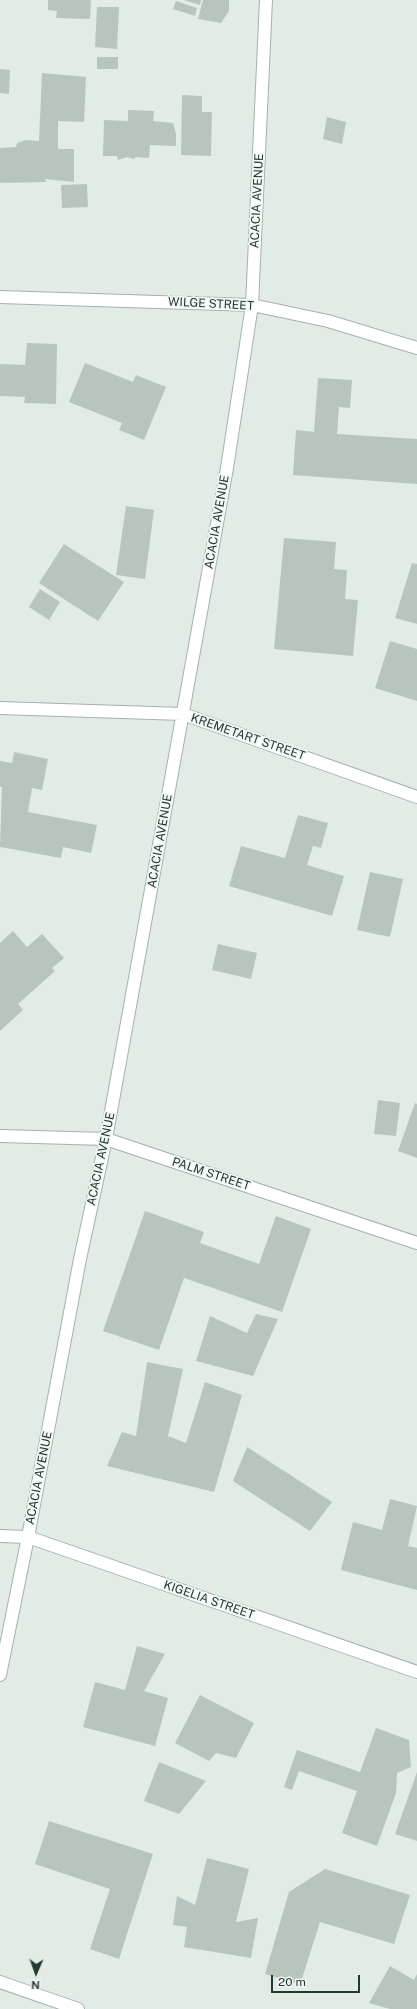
<!DOCTYPE html>
<style>
body{margin:0}
#map{position:relative;width:417px;height:2009px;overflow:hidden;background:#e2ebe6;font-family:"Public Sans",sans-serif}
canvas{display:block}
.north{position:absolute;left:16px;top:1953px;width:40px;height:40px;-webkit-text-stroke:3px #f2f7f4;paint-order:stroke;rotate:182deg;font-size:11px;font-weight:700;line-height:16px;text-align:center;color:#243a31}
.north::after{content:'';display:block;margin:auto;width:14px;height:18px;background:#243a31;clip-path:polygon(50% 0,100% 100%,50% 72%,0 100%)}
.scale{position:absolute;left:271px;top:1975px;width:89px;height:18px;box-sizing:border-box;border:2px solid #243a31;border-top:0;padding-left:5px;font-size:12px;line-height:14px;white-space:nowrap;color:#243a31;-webkit-text-stroke:3px #f2f7f4;paint-order:stroke}
</style>
<div id="map">
<canvas width="417" height="2009"></canvas>
<div class="north">N</div>
<div class="scale">20 m</div>
</div>
<script>
const context = document.querySelector('canvas').getContext('2d');
context.lineJoin = 'round';
function paint(path, color) { context.fillStyle = color; context.fill(path, 'evenodd'); }
const shape = rows => new Path2D(rows.map(r => 'M' + r).join(''));
function stroke(path, color, width, dash) { context.strokeStyle = color; context.lineWidth = width; context.lineCap = dash ? 'butt' : 'round'; context.setLineDash(dash || []); context.stroke(path); }
function drawText(font, color, halo, rows, align = 'center') {
  context.font = font + ' "Public Sans",sans-serif'; context.lineWidth = 3.5; context.setLineDash([]); context.textBaseline = 'middle'; context.strokeStyle = halo; context.fillStyle = color; for (const [text, x, y, turn = 0] of rows) {
    context.save(); context.translate(x, y); context.rotate((+turn || 0) * Math.PI / 180); context.textAlign = isNaN(turn) ? turn : align; if (halo) context.strokeText(text, 0, 0); context.fillText(text, 0, 0); context.restore();
  }
}
paint(shape([
 [48,0,91,0,90,19,56,18,57,11,48,10],
 [184,0,201,0,200,5],
 [203,0,229,0,229,11,221,23,198,19],
 [176,1,197,8,195,16,173,9],
 [97,7,119,7,117,49,95,47],
 [97,57,118,57,118,69,97,69],
 [0,69,10,70,9,94,0,93],
 [42,73,86,77,84,122,58,121,58,149,74,149,74,182,45,179,46,182,0,183,0,148,16,147,17,143,26,140,39,141],
 [182,95,202,96,202,112,212,112,211,156,181,155],
 [128,110,154,111,153,121,173,123,176,134,176,146,150,145,149,158,136,157,134,159,127,157,118,160,117,156,103,156,104,120,128,121],
 [327,117,346,122,342,144,323,139],
 [87,184,88,207,62,208,61,185],
 [27,343,57,344,56,404,24,403,25,397,0,396,0,364,25,365],
 [85,363,133,382,136,375,166,387,144,440,119,430,122,423,69,402],
 [318,378,352,380,350,408,339,407,337,434,417,439,417,484,293,475,296,430,314,432],
 [126,506,154,510,145,579,116,575],
 [284,538,336,542,334,569,347,570,345,599,358,600,353,656,274,649],
 [64,544,124,582,98,621,39,583],
 [412,563,417,564,417,624,395,618],
 [40,589,60,602,49,620,29,607],
 [390,641,417,649,417,701,375,688],
 [14,752,48,759,42,790,32,788,28,812,97,825,91,853,63,847,61,858,0,847,2,787,0,787,0,761,12,763],
 [298,815,328,823,321,848,313,846,307,865,344,876,332,916,229,886,241,846,285,858],
 [370,872,403,879,390,937,357,930],
 [13,931,27,947,42,934,64,958,52,968,55,971,18,1004,23,1010,0,1031,0,943],
 [218,944,257,953,251,979,212,970],
 [378,1100,400,1103,396,1136,374,1134],
 [415,1103,417,1104,417,1158,398,1151],
 [145,1211,204,1232,200,1243,259,1264,276,1216,311,1229,282,1312,184,1278,159,1350,103,1331],
 [256,1314,278,1319,253,1376,196,1361,210,1316,247,1333],
 [147,1362,183,1369,168,1436,186,1443,205,1382,242,1395,214,1492,107,1466,122,1432,136,1436],
 [247,1447,332,1502,310,1531,233,1481],
 [390,1499,417,1506,408,1546,417,1548,417,1590,341,1570,353,1522,382,1530],
 [137,1646,165,1654,144,1691,168,1698,155,1746,83,1727,95,1682,125,1690],
 [200,1695,254,1723,236,1758,216,1753,209,1761,175,1743],
 [376,1728,409,1740,411,1767,397,1773,396,1793,377,1846,342,1833,357,1791,299,1771,292,1790,284,1787,297,1750,360,1772],
 [159,1762,206,1781,179,1814,144,1801],
 [417,1772,417,1841,395,1834],
 [49,1821,153,1854,119,1959,90,1949,110,1889,35,1864],
 [207,1858,249,1869,236,1922,258,1918,251,1958,184,1947,187,1927,173,1925,177,1896,195,1905],
 [325,1869,410,1895,394,1944,320,1922,300,1985,265,1974,289,1892],
 [390,1966,414,1980,417,1974,417,2009,390,2009,369,2003]
]), '#b8c5be');
const minor = shape([
 [0,297,252,305,328,321,417,348],
 [0,708,183,714,417,797],
 [0,1136,106,1139,417,1243],
 [0,1536,28,1537,417,1672],
 [0,1675,28,1537,80,1259,106,1139,227,468,252,305,266,0],
 [0,1982,78,2009]
]);
stroke(minor, '#a5b2ac', 14);
stroke(minor, '#fff', 12);
drawText('12px', '#243a31', '#f2f7f4', [
 ["ACACIA AVENUE",257,201,-87],
 ["WILGE STREET",211,304,3],
 ["ACACIA AVENUE",217,522,-80],
 ["KREMETART STREET",248,737,19],
 ["ACACIA AVENUE",160,841,-80],
 ["ACACIA AVENUE",101,1159,-78],
 ["PALM STREET",211,1174,18],
 ["ACACIA AVENUE",39,1478,-79],
 ["KIGELIA STREET",209,1600,19]
]);
</script>
